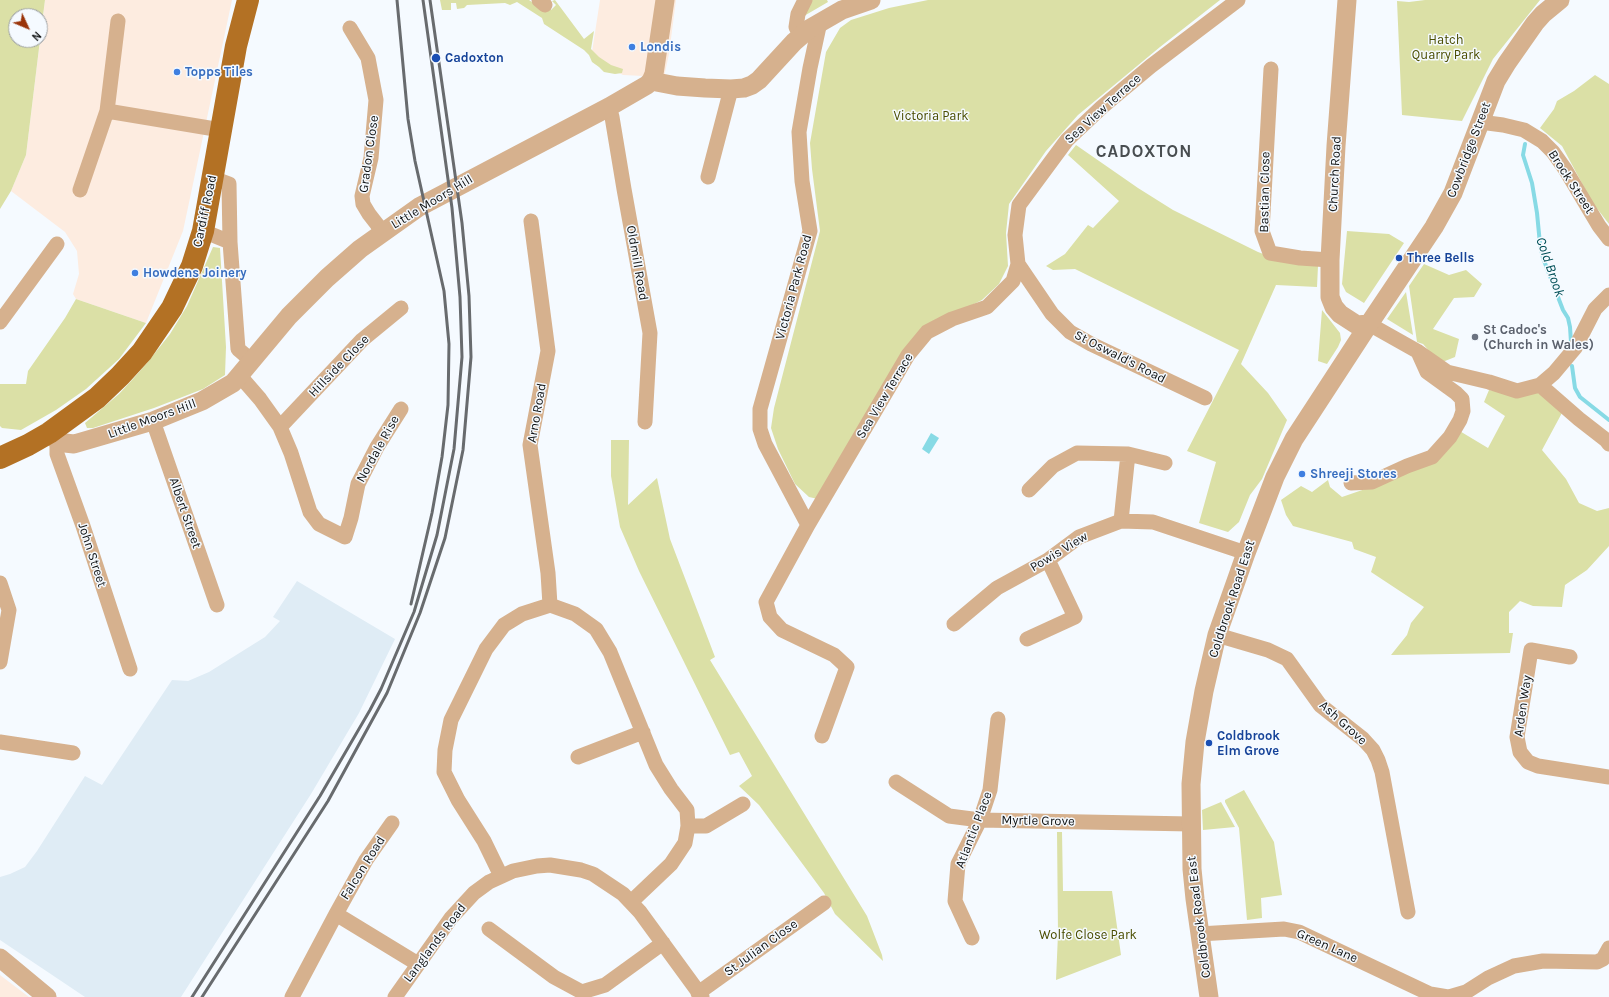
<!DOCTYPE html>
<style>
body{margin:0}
#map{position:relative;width:1609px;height:997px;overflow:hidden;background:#f5faff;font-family:Karla,sans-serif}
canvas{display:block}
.north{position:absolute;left:8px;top:8px;width:40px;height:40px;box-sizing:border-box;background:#f5faff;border:1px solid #9a9ea1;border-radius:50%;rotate:134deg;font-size:11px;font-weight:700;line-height:16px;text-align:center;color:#111314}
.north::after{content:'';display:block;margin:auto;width:14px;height:18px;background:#9a3409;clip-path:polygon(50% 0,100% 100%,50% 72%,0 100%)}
</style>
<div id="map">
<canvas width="1609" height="997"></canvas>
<div class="north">N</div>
</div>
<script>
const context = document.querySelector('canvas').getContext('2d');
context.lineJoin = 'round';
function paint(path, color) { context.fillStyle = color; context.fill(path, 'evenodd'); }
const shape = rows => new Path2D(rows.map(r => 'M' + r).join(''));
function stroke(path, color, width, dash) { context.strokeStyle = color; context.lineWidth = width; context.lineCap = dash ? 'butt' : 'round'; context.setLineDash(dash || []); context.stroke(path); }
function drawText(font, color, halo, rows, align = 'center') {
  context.font = font + ' Karla,sans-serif'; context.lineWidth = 3; context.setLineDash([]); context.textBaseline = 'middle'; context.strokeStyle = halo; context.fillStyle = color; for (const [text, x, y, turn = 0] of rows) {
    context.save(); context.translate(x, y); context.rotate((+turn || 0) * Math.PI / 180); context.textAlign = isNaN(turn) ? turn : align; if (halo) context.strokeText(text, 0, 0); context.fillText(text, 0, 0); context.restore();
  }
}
paint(shape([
 [45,0,232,0,183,231,146,323,76,299,73,294,79,274,77,251,65,232,11,191,26,155],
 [600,0,676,0,669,54,664,77,623,75,596,61,592,52],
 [0,975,29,997,0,997]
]), '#fdece0');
paint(shape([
 [297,581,395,639,359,713,311,794,181,997,85,997,0,940,0,877,10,874,25,867,37,851,85,776,102,785,172,680,188,681,209,672,265,637,280,621,273,617]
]), '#dfecf5');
paint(shape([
 [0,0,45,0,40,39,40,16,16,16,16,40,40,40,26,155,11,191,0,209],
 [440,0,529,0,541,8,546,6,551,10,556,5,552,1,555,0,584,39,594,31,591,49,599,57,611,65,623,69,622,73,615,74,604,72,599,67,592,62,589,55,584,50,544,24,542,18,517,2,510,5,505,3,467,5,464,8,457,9,456,3,451,3,451,10,442,10],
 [812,0,827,0,828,2,804,16],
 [928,0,1220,0,1160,47,1078,115,1046,151,1009,204,1006,233,1008,266,999,284,982,300,926,328,818,499,809,497,795,484,778,449,771,428,774,408,820,231,812,169,810,143,826,52,840,28,851,20,889,8],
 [1425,0,1540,0,1493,59,1462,121,1402,115,1397,1,1409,2],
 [1595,75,1609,84,1609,224,1592,202,1562,146,1540,128,1554,109,1557,101,1574,91],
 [1076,145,1138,188,1173,210,1258,252,1285,262,1318,266,1317,287,1276,285,1241,364,1268,393,1287,420,1262,479,1250,495,1239,522,1228,532,1199,523,1216,462,1187,451,1239,350,1075,269,1053,270,1046,266,1065,254,1088,225,1093,228,1119,201,1068,155],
 [1347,231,1389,234,1404,243,1364,303,1346,292,1342,284],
 [213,247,220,248,226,347,225,375,203,389,154,408,93,428,87,428,85,423,119,394,132,380,147,363,170,334,187,306],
 [1424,264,1449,275,1466,270,1482,284,1474,297,1454,298,1433,329,1459,339,1455,357,1440,363,1423,344,1417,342,1409,286],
 [1406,292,1413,335,1387,319],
 [76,299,146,323,119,359,86,389,56,410,21,430,2,428,0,426,0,384,26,384,28,371,65,318],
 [1322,310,1340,333,1341,340,1338,347,1327,364,1318,361],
 [1489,390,1520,394,1535,392,1543,395,1563,411,1542,450,1566,479,1579,503,1597,511,1609,508,1609,546,1587,570,1565,585,1562,607,1533,606,1520,601,1509,612,1509,633,1513,633,1510,653,1391,655,1407,635,1411,623,1424,607,1371,572,1376,557,1354,549,1352,542,1293,526,1286,515,1281,500,1301,486,1312,492,1328,480,1330,487,1342,497,1371,487,1414,467,1458,430,1488,448,1505,416,1484,402],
 [611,440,629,440,628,505,657,478,670,539,715,657,710,660,867,916,882,955,883,961,835,914,824,893,759,805,739,786,752,776,739,752,730,755,639,571,620,527,611,476],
 [1244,790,1274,842,1282,895,1261,898,1262,918,1247,920,1239,828,1225,802,1225,800],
 [1221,802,1235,827,1203,830,1202,810],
 [1057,832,1062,832,1063,891,1112,891,1121,955,1056,980,1058,934]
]), '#dbe0a6');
paint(shape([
 [931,433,939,438,929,454,922,449]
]), '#87dae5');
stroke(shape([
 [1525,144,1523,155,1532,183,1537,213,1540,244,1543,258,1563,310,1568,318,1570,327,1571,342],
 [1572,366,1575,388,1580,397,1609,420]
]), '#87dae5', 4);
stroke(shape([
 [539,0,545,5],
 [350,28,368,58,376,100,371,158,362,196,363,204,369,214,383,232],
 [801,36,796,27,798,14,805,0],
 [1271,69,1262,231,1270,253,1300,258,1330,260],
 [609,107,612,117,624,189,650,333,645,422],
 [107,111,221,130],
 [1480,122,1503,125,1524,130,1542,141,1553,152,1565,169,1599,226,1609,239],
 [708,177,731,89],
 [213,178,229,184,230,242],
 [80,190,107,111,118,21],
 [531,221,548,351,530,445,548,573,550,605],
 [203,231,230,242,238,349,252,361],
 [1018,264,1052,314,1070,332,1091,344,1205,398],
 [0,322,57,244],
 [1369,324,1417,351,1447,372,1489,382,1517,391,1540,385,1554,373,1575,348,1595,309,1609,295],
 [240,376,260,399,280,427,291,453,310,512,319,524,345,537,351,518,358,484,377,447,401,409],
 [1540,385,1579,419,1606,440,1609,444],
 [153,421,217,605],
 [280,427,362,340,401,308],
 [57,440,57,454,83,526,130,669],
 [1351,483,1372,482,1407,466,1432,457,1450,437,1460,420,1463,411,1462,399,1456,393,1427,372,1418,352],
 [1029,490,1053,466,1077,453,1128,454,1165,463],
 [1121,521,1128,454],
 [808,525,765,444,760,429,760,409,810,231,802,181,799,132,810,68,820,22],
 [0,583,9,610,0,662],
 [954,624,997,588,1048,560,1079,537,1121,521,1153,522,1246,553],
 [1217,635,1268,650,1287,659,1320,705,1363,739,1373,750,1378,760,1382,772,1408,912],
 [1027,639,1075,617,1048,560],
 [1570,657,1531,650,1517,737,1520,752,1528,762,1538,766,1609,777],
 [822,736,847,667,834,655,782,630,770,617,766,602,808,525,908,355,927,332,952,319,987,307,1013,281,1018,264,1015,235,1019,205,1067,140,1102,107,1151,66,1238,0],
 [0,742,73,753],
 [578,757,643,732],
 [896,782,949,816,980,820,1191,824],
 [501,876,484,841,458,800,444,772,445,750,451,720,486,649,504,625,522,614,550,605,575,614,596,629,610,652,656,765,671,789,687,810,688,826],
 [631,902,671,864,685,843,688,826,706,826,743,804],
 [336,914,418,964],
 [489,929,554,977,582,992,605,985,663,943],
 [1199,934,1284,929,1299,932,1430,994,1448,997],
 [972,938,955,901,958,864,980,820,990,790,998,719],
 [698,993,824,903],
 [292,997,336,914,366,860,392,823],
 [395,997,451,918,474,893,489,882,513,871,537,866,550,865,581,870,593,874,623,894,640,912,702,997],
 [1449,997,1466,992,1488,978,1514,966,1543,961,1597,962,1603,959,1609,948]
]), '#d6b18e', 15);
stroke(shape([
 [1347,0,1336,146,1330,260,1330,297,1334,307,1340,314,1357,325,1369,324],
 [651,81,654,74,665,0],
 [49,433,57,440,65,443,74,444,153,421,202,401,233,383,289,316,327,278,360,249,419,207,609,107,647,85,651,81,677,86,705,88,731,89,744,88,752,85,759,80,794,42,809,29,842,10,871,0],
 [0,958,47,997],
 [1209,997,1195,899,1192,869,1191,784,1195,742,1204,691,1217,635,1246,553,1275,477,1294,439,1369,324,1434,227,1453,193,1496,81,1507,63,1535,23,1543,14,1560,0]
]), '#d6b18e', 19);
stroke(shape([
 [0,458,28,445,49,433,97,398,120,376,142,352,172,308,192,266,203,231,236,46,248,0]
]), '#b37124', 22);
stroke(shape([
 [397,0,408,119,415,161,444,291,449,344,448,405,442,457,432,513,411,604],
 [192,997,320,796,370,710,381,689,414,612,437,535,454,449,462,357,460,297,452,208,423,0],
 [202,997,328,801,387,693,420,613,445,538,463,450,471,357,469,296,462,223,430,0]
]), '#686b6e', 3);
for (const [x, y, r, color] of [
 [632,47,4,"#3f7fe0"],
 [436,58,5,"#1a4fb4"],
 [177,72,4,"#3f7fe0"],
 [1399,258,4,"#1a4fb4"],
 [135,273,4,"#3f7fe0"],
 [1475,337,4,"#6b7280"],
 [1302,474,4,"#3f7fe0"],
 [1209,743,4,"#1a4fb4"]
]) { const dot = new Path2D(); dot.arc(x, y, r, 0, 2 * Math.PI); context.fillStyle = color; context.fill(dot); stroke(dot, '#f5faff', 1.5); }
drawText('13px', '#4a4d00', '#f5faff', [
 ["Hatch",1446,40],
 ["Quarry Park",1446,55],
 ["Victoria Park",931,116],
 ["Wolfe Close Park",1088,935]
]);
drawText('bold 13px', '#366cbe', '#f5faff', [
 ["Londis",640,47],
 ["Topps Tiles",185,72],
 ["Howdens Joinery",143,273],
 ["Shreeji Stores",1310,474]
], 'left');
drawText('bold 13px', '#164399', '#f5faff', [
 ["Cadoxton",445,58],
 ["Three Bells",1407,258],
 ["Coldbrook",1217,736],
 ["Elm Grove",1217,751]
], 'left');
drawText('13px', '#111314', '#f5faff', [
 ["Sea View Terrace",1103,109,-42],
 ["Cowbridge Street",1469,150,-69],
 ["Gradon Close",369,154,-82],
 ["Church Road",1335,174,-87],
 ["Brock Street",1571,182,57],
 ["Bastian Close",1265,192,-89],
 ["Little Moors Hill",432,202,-31],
 ["Cardiff Road",205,211,-78],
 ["Oldmill Road",637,263,80],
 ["Victoria Park Road",794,287,-75],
 ["St Oswald's Road",1120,357,27],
 ["Hillside Close",339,366,-46],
 ["Sea View Terrace",885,396,-59],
 ["Arno Road",537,413,-80],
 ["Little Moors Hill",152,419,-20],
 ["Nordale Rise",378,449,-61],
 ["Albert Street",185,513,71],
 ["Powis View",1059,552,-31],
 ["John Street",92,555,72],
 ["Coldbrook Road East",1232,599,-72],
 ["Arden Way",1523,706,-82],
 ["Ash Grove",1343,723,42],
 ["Myrtle Grove",1038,821,1],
 ["Atlantic Place",974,830,-69],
 ["Falcon Road",363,868,-58],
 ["Coldbrook Road East",1199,917,-97],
 ["Langlands Road",435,943,-53],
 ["Green Lane",1327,946,24],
 ["St Julian Close",761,948,-36]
]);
drawText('bold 13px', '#5b616d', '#f5faff', [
 ["St Cadoc's",1483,330],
 ["(Church in Wales)",1483,345]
], 'left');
drawText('italic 14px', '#004f57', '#f5faff', [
 ["Cold Brook",1550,267,71]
]);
context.letterSpacing = '1px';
drawText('bold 17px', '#484d50', '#f5faff', [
 ["CADOXTON",1144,152]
]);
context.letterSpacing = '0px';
</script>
